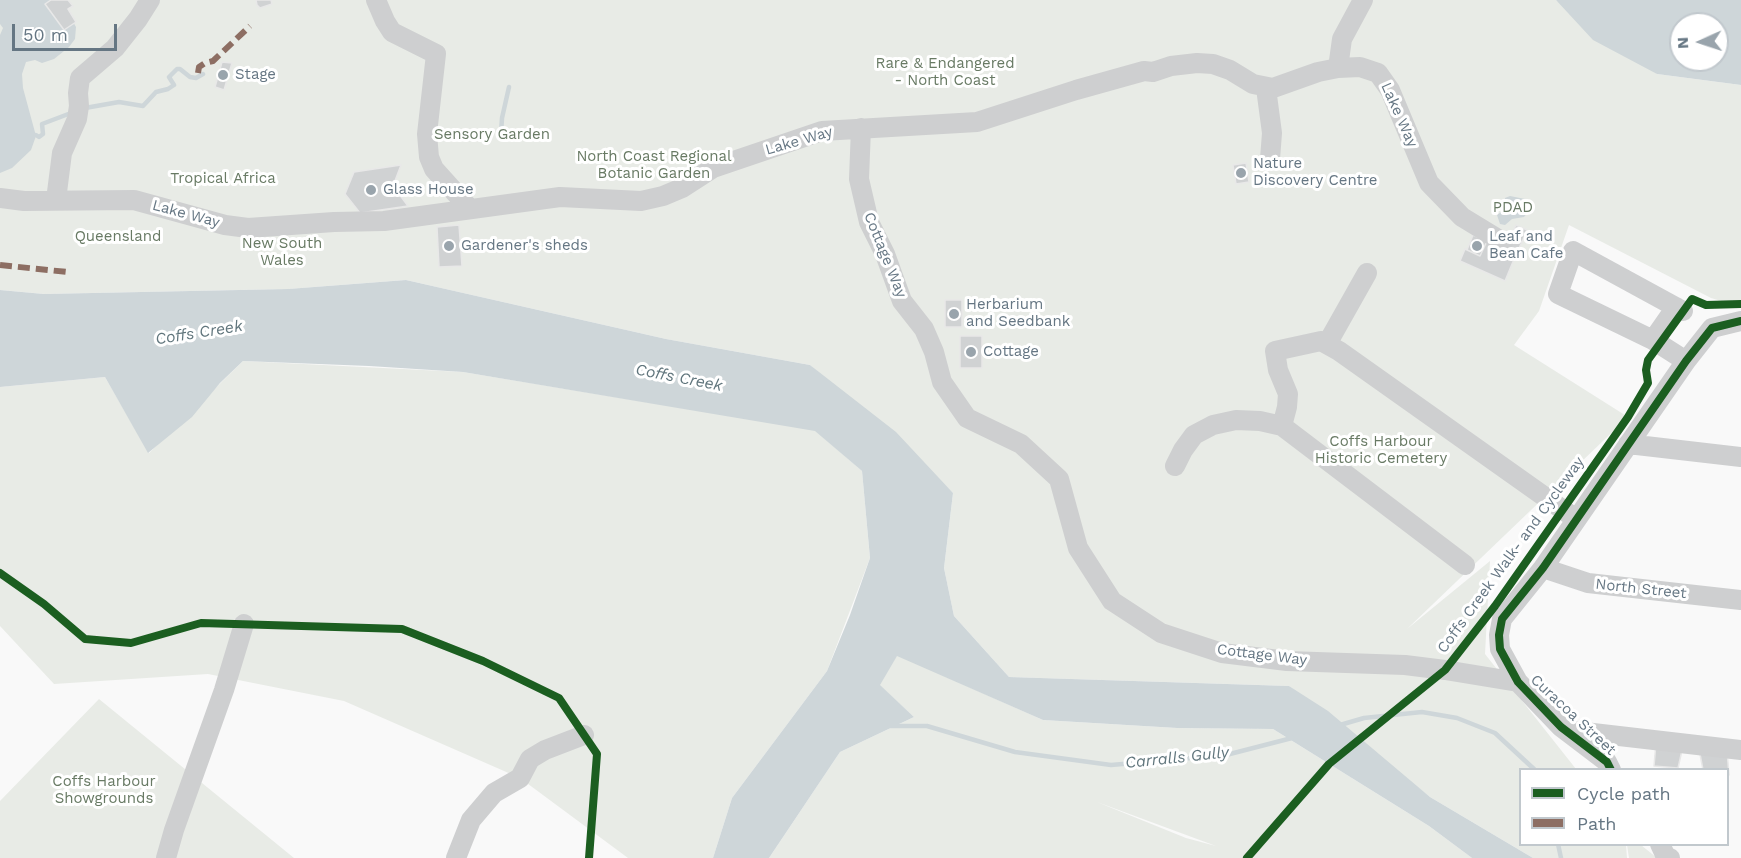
<!DOCTYPE html>
<style>
body{margin:0}
#map{position:relative;width:1741px;height:858px;overflow:hidden;background:#f9f9f9;font-family:"Work Sans",sans-serif}
canvas{display:block}
.legend{position:absolute;left:1519px;top:768px;width:210px;height:78px;box-sizing:border-box;background:#fff;border:2px solid #c1c8cd;margin:0;padding:8px 10px;list-style:none;font-size:18px;color:#657683}
.legend li{display:flex;align-items:center;gap:12px;height:30px}
.legend b{width:30px;border:2px solid #c1c8cd}
.north{position:absolute;left:1669px;top:12px;width:60px;height:60px;box-sizing:border-box;background:#fff;border:2px solid #c1c8cd;border-radius:50%;rotate:267deg;font-size:16px;font-weight:700;line-height:24px;text-align:center;color:#657683}
.north::after{content:'';display:block;margin:auto;width:21px;height:27px;background:#99a4ac;clip-path:polygon(50% 0,100% 100%,50% 72%,0 100%)}
.scale{position:absolute;left:12px;top:24px;width:105px;height:27px;box-sizing:border-box;border:3px solid #657683;border-top:0;padding-left:8px;font-size:18px;line-height:21px;white-space:nowrap;color:#657683;-webkit-text-stroke:4px #fff;paint-order:stroke}
</style>
<div id="map">
<canvas width="1741" height="858"></canvas>
<ul class="legend">
<li><b style="height:8px;background:#1b5e20"></b>Cycle path</li>
<li><b style="height:8px;background:#8d6e63"></b>Path</li>
</ul>
<div class="north">N</div>
<div class="scale">50 m</div>
</div>
<script>
const context = document.querySelector('canvas').getContext('2d');
context.lineJoin = 'round';
function paint(path, color) { context.fillStyle = color; context.fill(path, 'evenodd'); }
const shape = rows => new Path2D(rows.map(r => 'M' + r).join(''));
function stroke(path, color, width, dash) { context.strokeStyle = color; context.lineWidth = width; context.lineCap = dash ? 'butt' : 'round'; context.setLineDash(dash || []); context.stroke(path); }
function drawText(font, color, halo, rows, align = 'center') {
  context.font = font + ' "Work Sans",sans-serif'; context.lineWidth = 6; context.setLineDash([]); context.textBaseline = 'middle'; context.strokeStyle = halo; context.fillStyle = color; for (const [text, x, y, turn = 0] of rows) {
    context.save(); context.translate(x, y); context.rotate((+turn || 0) * Math.PI / 180); context.textAlign = isNaN(turn) ? turn : align; if (halo) context.strokeText(text, 0, 0); context.fillText(text, 0, 0); context.restore();
  }
}
paint(shape([
 [0,0,1556,0,1657,74,1741,85,1741,307,1711,298,1569,225,1539,311,1514,345,1628,417,1407,629,1490,561,1485,654,1576,769,1520,770,1520,844,1626,845,1627,858,1533,858,1430,797,1289,686,1009,677,954,616,944,568,953,493,810,365,666,339,406,280,288,289,44,294,0,290],
 [243,361,463,372,815,430,862,471,870,558,827,671,732,798,713,858,628,858,520,778,344,701,208,674,54,684,0,626,0,387,105,377,149,453],
 [897,655,1043,720,1177,728,1273,729,1429,826,1472,858,769,858,840,752,914,717,879,685],
 [1097,802,1216,846,1186,838],
 [99,699,294,858,0,858,0,801],
 [1627,845,1641,845,1657,858,1629,858]
]), '#e8ebe6');
paint(shape([
 [0,0,51,0,68,13,76,27,75,39,69,47,54,59,42,63,35,60,26,62,22,74,23,88,36,136,31,150,12,168,0,173,0,35,3,28,0,24],
 [1556,0,1741,0,1741,85,1657,74,1593,40],
 [1681,24,1717,24,1717,60,1681,60],
 [1510,196,1525,199,1528,203,1529,211,1524,217,1512,219,1505,225,1500,224,1497,215,1505,209,1505,198],
 [406,280,666,339,810,365,896,432,953,493,944,568,954,616,1009,677,1289,686,1328,711,1430,797,1533,858,1472,858,1429,826,1273,729,1177,728,1043,720,897,656,880,685,914,717,840,752,769,858,713,858,732,798,827,671,850,615,870,558,862,471,815,431,463,372,369,366,243,361,220,383,192,417,148,453,105,377,0,387,0,290,44,294,288,289]
]), '#ced6d9');
stroke(shape([
 [85,108,119,102,143,106,156,92,168,89,174,85,169,77,177,69,180,69,190,77,196,78,203,74],
 [501,134,502,118,509,87],
 [36,135,39,137,43,134,42,124,71,113],
 [1340,725,1364,718,1422,712,1457,718,1495,733,1535,770],
 [890,726,927,726,1015,752,1111,765,1226,755,1292,738],
 [1558,844,1561,858]
]), '#ced6d9', 4.5);
const building = shape([
 [51,0,68,0,73,6,68,9,76,22,64,30,45,4,51,0],
 [256,0,271,0,272,4,260,8,257,5,256,0],
 [222,62,232,63,224,90,215,87,222,62],
 [1246,163,1249,182,1236,184,1233,165,1246,163],
 [401,165,393,186,408,206,360,213,345,194,354,172,401,165],
 [459,225,462,266,439,267,437,227,459,225],
 [1516,225,1527,230,1522,242,1511,236,1516,225],
 [1507,234,1522,242,1517,252,1502,245,1507,234],
 [1473,235,1487,241,1480,256,1467,250,1473,235],
 [1488,239,1517,252,1505,281,1460,261,1465,249,1480,256,1488,239],
 [945,300,962,300,962,327,945,327,945,300],
 [960,336,982,336,982,368,960,368,960,336],
 [1656,743,1683,746,1678,768,1654,766,1656,743],
 [1727,751,1729,775,1728,775,1728,770,1703,770,1700,754,1727,751]
]);
paint(building, '#d0d2d3');
stroke(building, '#e8e8e8', 1.5);
stroke(shape([
 [376,0,385,21,392,32,436,54,427,134,429,157,434,169,470,209],
 [1338,68,1342,39,1363,0],
 [1266,88,1272,133,1270,159],
 [861,128,859,179,869,222,885,254,902,301,924,329,934,352,942,382,967,418,1021,444,1059,479,1078,548,1112,601,1161,633,1222,653,1287,661,1405,665,1445,670,1518,682],
 [0,198,24,201,134,200,225,225,248,228,334,222,384,221,560,197,641,201,663,196,682,188,713,168,822,131,977,122,1076,90,1144,71,1153,72,1171,66,1197,63,1213,64,1230,70,1253,84,1273,88,1318,72,1338,68,1360,67,1378,73,1390,90,1429,183,1462,217,1503,242],
 [56,200,62,153,77,119,79,106,78,93,80,78,115,48,138,19,150,0],
 [1683,311,1573,251,1558,294,1653,340,1686,361],
 [1653,340,1676,307],
 [1327,344,1367,273],
 [1628,444,1741,457],
 [1175,466,1183,450,1194,435,1213,425,1236,420,1260,421,1282,426],
 [1465,565,1282,426,1287,407,1288,394,1278,370,1275,351,1321,341,1339,351,1576,519],
 [1543,568,1588,583,1741,600],
 [1567,730,1741,750],
 [1611,770,1607,762,1561,727,1518,682,1500,649,1499,635,1502,619,1543,568,1686,361,1712,328,1741,321],
 [1660,844,1666,857,1670,858],
 [166,858,174,830,224,690,244,624],
 [456,858,471,820,494,793,520,778,530,759,545,750,584,735]
]), '#cecfd0', 20);
stroke(shape([
 [198,73,199,67,205,63,213,61,250,26],
 [0,265,67,272]
]), '#8d6e63', 6, [12, 6]);
stroke(shape([
 [0,573,44,604,85,639,131,643,201,623,402,629,483,661,559,698,597,754,589,858],
 [1611,770,1607,762,1561,727,1518,682,1500,649,1499,635,1502,619,1543,568,1686,361,1712,328,1741,321],
 [1247,858,1329,764,1445,670,1495,606,1628,417,1648,383,1646,370,1648,360,1692,299,1706,305,1741,304]
]), '#1b5e20', 8);
for (const [x, y, r, color] of [
 [223,75,6,"#99a4ac"],
 [1241,173,6,"#99a4ac"],
 [371,190,6,"#99a4ac"],
 [449,246,6,"#99a4ac"],
 [1477,246,6,"#99a4ac"],
 [954,314,6,"#99a4ac"],
 [971,352,6,"#99a4ac"]
]) { const dot = new Path2D(); dot.arc(x, y, r, 0, 2 * Math.PI); context.fillStyle = color; context.fill(dot); stroke(dot, '#fff', 2); }
drawText('15px', '#687a64', '#fff', [
 ["Rare & Endangered",945,64],
 ["- North Coast",945,81],
 ["Sensory Garden",492,135],
 ["North Coast Regional",654,157],
 ["Botanic Garden",654,174],
 ["Tropical Africa",223,179],
 ["PDAD",1513,208],
 ["Queensland",118,237],
 ["New South",282,244],
 ["Wales",282,261],
 ["Coffs Harbour",1381,442],
 ["Historic Cemetery",1381,459],
 ["Coffs Harbour",104,782],
 ["Showgrounds",104,799]
]);
drawText('15px', '#657683', '#fff', [
 ["Stage",235,75],
 ["Nature",1253,164],
 ["Discovery Centre",1253,181],
 ["Glass House",383,190],
 ["Leaf and",1489,237],
 ["Bean Cafe",1489,254],
 ["Gardener's sheds",461,246],
 ["Herbarium",966,305],
 ["and Seedbank",966,322],
 ["Cottage",983,352]
], 'left');
drawText('15px', '#657683', '#fff', [
 ["Lake Way",1399,115,66],
 ["Lake Way",799,141,-16],
 ["Lake Way",186,214,15],
 ["Cottage Way",885,255,68],
 ["Coffs Creek Walk- and Cycleway",1511,555,-54],
 ["North Street",1641,589,6],
 ["Cottage Way",1262,655,7],
 ["Curacoa Street",1573,715,43]
]);
drawText('italic 16px', '#60757c', '#fff', [
 ["Coffs Creek",199,333,-9],
 ["Coffs Creek",679,378,11],
 ["Carralls Gully",1177,758,-6]
]);
</script>
